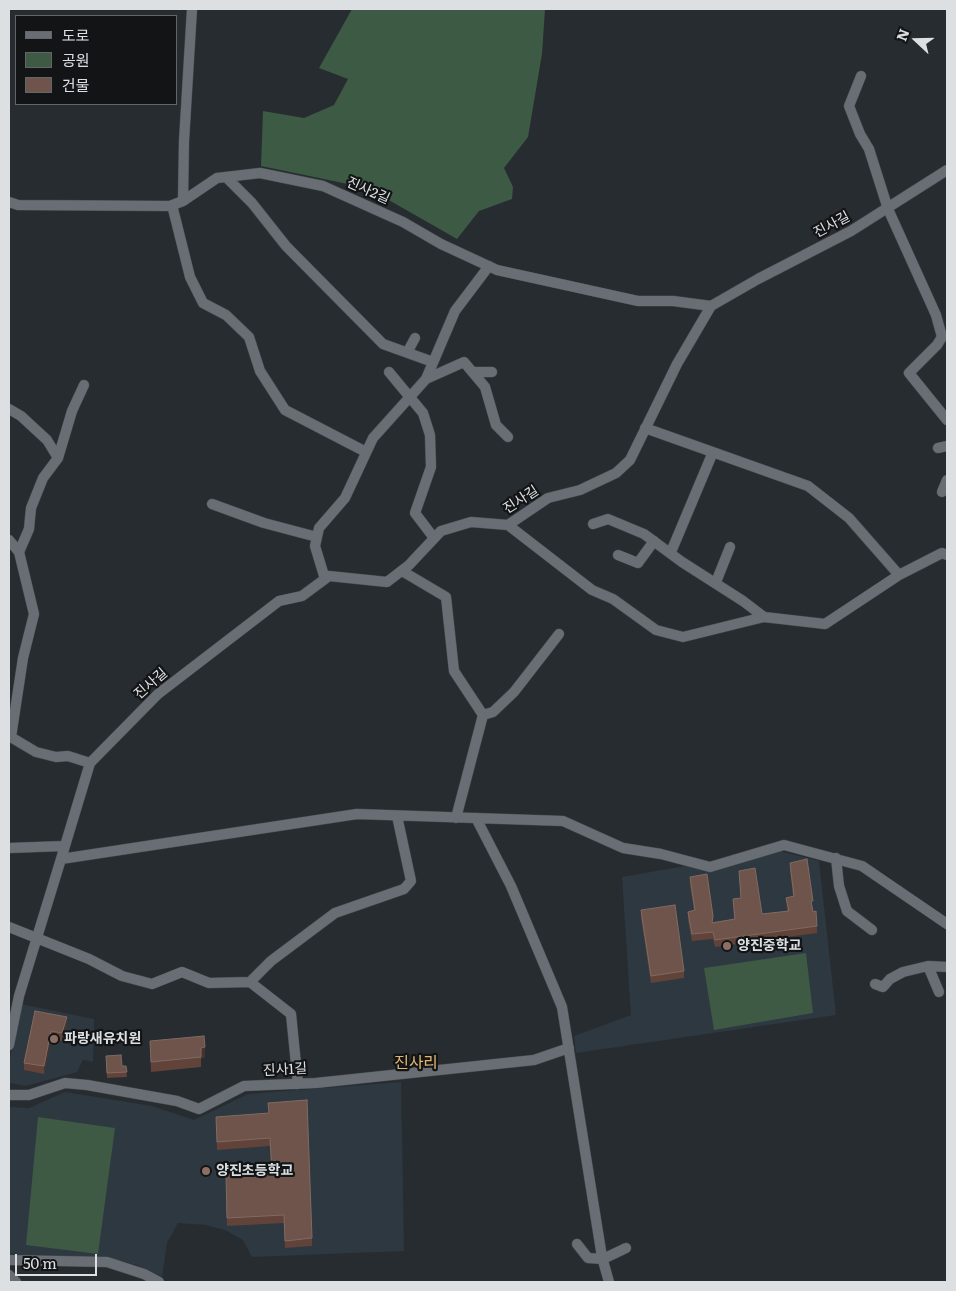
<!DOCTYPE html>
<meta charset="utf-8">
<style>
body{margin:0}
#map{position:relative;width:956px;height:1291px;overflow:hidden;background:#272c31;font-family:Literata,"Noto Sans KR",serif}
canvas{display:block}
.frame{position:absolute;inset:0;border:10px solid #dce0e3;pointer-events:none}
.legend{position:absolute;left:15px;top:15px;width:162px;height:90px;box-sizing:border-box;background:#121416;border:1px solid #636668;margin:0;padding:6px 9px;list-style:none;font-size:15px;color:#dce0e3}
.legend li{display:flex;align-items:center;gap:10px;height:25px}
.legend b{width:25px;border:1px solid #636668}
.north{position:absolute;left:891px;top:15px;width:50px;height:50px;-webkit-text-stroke:4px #121416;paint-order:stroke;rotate:291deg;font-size:14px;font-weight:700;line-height:20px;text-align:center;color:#dce0e3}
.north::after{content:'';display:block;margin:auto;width:18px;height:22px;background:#dce0e3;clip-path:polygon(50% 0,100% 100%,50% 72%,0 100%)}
.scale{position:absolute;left:15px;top:1254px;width:82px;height:22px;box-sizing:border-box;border:2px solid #dce0e3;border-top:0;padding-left:6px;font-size:15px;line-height:18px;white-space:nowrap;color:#dce0e3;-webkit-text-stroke:4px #121416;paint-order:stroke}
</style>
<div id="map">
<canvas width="956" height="1291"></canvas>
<div class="frame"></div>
<ul class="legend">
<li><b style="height:6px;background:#686e73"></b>도로</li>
<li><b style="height:14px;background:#3e5944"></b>공원</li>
<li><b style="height:14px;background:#6e544b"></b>건물</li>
</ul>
<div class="north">N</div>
<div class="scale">50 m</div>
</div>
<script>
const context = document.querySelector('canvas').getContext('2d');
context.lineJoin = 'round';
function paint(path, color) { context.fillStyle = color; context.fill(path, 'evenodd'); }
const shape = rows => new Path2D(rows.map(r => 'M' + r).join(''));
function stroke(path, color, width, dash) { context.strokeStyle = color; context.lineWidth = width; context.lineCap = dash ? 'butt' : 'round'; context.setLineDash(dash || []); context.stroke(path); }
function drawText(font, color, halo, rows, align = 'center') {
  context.font = font + ' Literata,"Noto Sans KR",serif'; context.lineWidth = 4.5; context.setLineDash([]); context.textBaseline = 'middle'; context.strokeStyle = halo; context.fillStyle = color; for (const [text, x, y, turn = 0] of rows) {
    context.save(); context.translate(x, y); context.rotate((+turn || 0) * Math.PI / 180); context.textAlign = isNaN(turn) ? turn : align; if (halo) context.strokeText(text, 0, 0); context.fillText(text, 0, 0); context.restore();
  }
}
paint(shape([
 [776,850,819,861,836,1015,576,1053,574,1036,631,1015,622,877],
 [21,1004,94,1019,93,1062,83,1060,77,1072,26,1086,9,1083,9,1063],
 [401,1082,404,1251,252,1257,243,1240,225,1230,206,1225,178,1223,167,1243,162,1277,137,1265,108,1258,37,1257,9,1253,9,1107,29,1108,65,1092,152,1106,194,1120,248,1094]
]), '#2e3840');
paint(shape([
 [806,953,813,1013,714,1030,704,968],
 [38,1117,115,1128,98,1254,26,1245]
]), '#3e5944');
paint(shape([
 [352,9,545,9,542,54,528,137,504,168,513,187,512,199,479,211,457,239,387,199,348,184,261,166,263,111,304,118,334,105,348,79,319,68]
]), '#3d5a44');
const minor = shape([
 [861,76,849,106,860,134,869,149,888,209,936,315,942,337,937,345,909,373,947,420],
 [226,177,252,203,286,246,383,344,433,362],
 [183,201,184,141,192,9],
 [9,202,18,205,170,206,183,201,217,178,260,173,323,186,403,222,441,244,497,270,638,301,673,301,711,306],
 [172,205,190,277,203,303,226,315,249,337,260,371,285,410,366,452],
 [408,351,415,338],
 [389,372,423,413,430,435,431,467,415,513,434,538],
 [475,372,492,372],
 [426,379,464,362,485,387,496,425,508,437],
 [9,409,21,416,47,440,58,458],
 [645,428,808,486,849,518,899,575],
 [938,448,947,446],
 [942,492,947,480],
 [212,504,264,523,317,537],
 [593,524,608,519,644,534,682,562,743,601,764,617],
 [508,525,592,590,613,599,656,630,683,637,764,617,825,624,899,575,942,553,947,555],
 [9,540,19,552,34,614,23,658,11,737],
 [19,552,29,529,31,508,43,478,58,458,72,411,84,385],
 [671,552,713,452],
 [618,555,638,563,654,541],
 [402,571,446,597,454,671,483,715,456,818],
 [325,579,315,546,319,528,345,498,373,438,426,379,455,311,489,266],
 [716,582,730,547],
 [483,715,493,712,514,692,559,634],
 [9,736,36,752,56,757,68,756,90,763],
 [476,818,511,886,562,1007,602,1257,609,1282],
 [9,848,64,846],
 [836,858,839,886,847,911,872,930],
 [61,859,90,763,158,694,279,601,302,596,329,576,387,582,409,565,441,531,471,522,508,525,548,498,580,490,616,473,630,460,677,364,711,306,758,279,851,231,947,170],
 [9,927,89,959,122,976,152,984,182,972,209,983,250,982,271,961,335,913,404,889,411,881,397,816],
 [928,966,939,992],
 [250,982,291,1014,298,1084],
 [875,984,883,987,890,979,903,972,928,966,947,967],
 [9,1045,19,996,61,859,357,814,563,821,623,848,661,854,710,867,784,845,862,866,947,924],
 [9,1095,29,1095,65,1083,87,1085,177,1101,199,1109,244,1086,316,1083,534,1060,569,1048],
 [577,1244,588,1258,603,1259,626,1248],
 [9,1260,107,1262,144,1274,159,1282],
 [9,1275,16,1282]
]);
stroke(minor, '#444a4e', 11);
stroke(minor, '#686e73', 10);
paint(shape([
 [790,863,813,908,813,909,817,926,817,933,715,947,713,939,692,941,688,920,688,912,694,911,690,885,690,877,713,922,734,919,733,899,741,898,739,871,762,914,787,911,786,898,793,896,790,871],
 [641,910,684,971,684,978,651,983,641,918],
 [35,1011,67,1024,62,1041,51,1039,44,1074,24,1070,24,1063],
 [150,1041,205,1057,201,1059,201,1067,151,1072],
 [106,1061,122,1066,126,1066,127,1077,107,1078],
 [268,1113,312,1238,312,1246,285,1248,284,1223,227,1226,226,1175,271,1172,270,1146,217,1150,216,1117]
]), '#614339');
paint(shape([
 [67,1017,67,1024,62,1041,62,1033],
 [51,1031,51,1039,44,1074,44,1066],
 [205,1047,205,1057,201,1059,201,1048]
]), '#44332e');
const building = shape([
 [807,859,813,901,811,901,813,912,816,911,817,926,715,940,713,932,692,934,688,912,695,910,690,877,707,874,713,916,712,923,735,919,733,899,741,898,739,871,755,868,762,914,789,911,786,898,794,896,790,863,807,859],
 [675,905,684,971,651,976,641,910,675,905],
 [35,1011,67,1017,62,1033,51,1031,44,1066,24,1063,35,1011],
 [204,1036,205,1047,201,1048,201,1057,151,1062,150,1041,204,1036],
 [121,1055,122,1066,126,1066,127,1072,107,1073,106,1056,121,1055],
 [307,1100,312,1238,285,1241,284,1215,227,1218,226,1175,272,1172,270,1138,217,1142,216,1117,269,1113,268,1103,307,1100]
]);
paint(building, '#6e544b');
stroke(building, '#806a63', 1);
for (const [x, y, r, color] of [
 [727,946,5,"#8d6e63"],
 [54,1039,5,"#8d6e63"],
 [206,1171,5,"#8d6e63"]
]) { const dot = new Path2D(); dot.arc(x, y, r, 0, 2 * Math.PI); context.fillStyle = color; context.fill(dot); stroke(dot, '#121416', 2); }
drawText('14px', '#dce0e3', '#121416', [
 ["진사2길",368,191,24],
 ["진사길",832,225,-28],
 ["진사길",521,500,-33],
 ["진사길",151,684,-41],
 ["진사1길",285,1070,-3]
]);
drawText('bold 14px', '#dce0e3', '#121416', [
 ["양진중학교",737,946],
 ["파랑새유치원",64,1039],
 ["양진초등학교",216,1171]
], 'left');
drawText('16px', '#e2b672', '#121416', [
 ["진사리",416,1063]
]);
</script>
